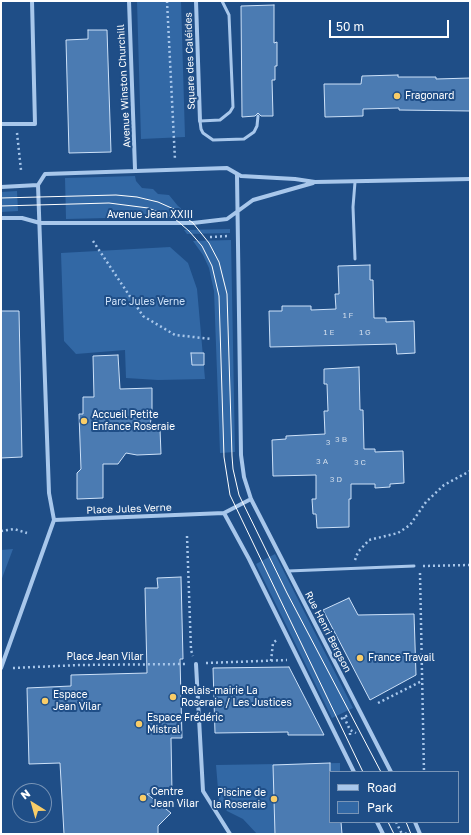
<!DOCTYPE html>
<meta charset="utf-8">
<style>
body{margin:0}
#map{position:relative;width:471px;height:835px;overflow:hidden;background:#1f4e87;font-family:"Golos Text",sans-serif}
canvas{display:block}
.frame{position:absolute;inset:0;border:2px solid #fff;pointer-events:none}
.legend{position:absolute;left:329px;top:771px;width:130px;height:52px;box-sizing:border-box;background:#1f4e87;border:1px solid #7995b7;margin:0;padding:5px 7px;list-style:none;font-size:12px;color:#fff}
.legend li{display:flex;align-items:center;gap:8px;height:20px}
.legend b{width:20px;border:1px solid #7995b7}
.north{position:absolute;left:12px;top:783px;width:40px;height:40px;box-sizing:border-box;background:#1f4e87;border:1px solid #7995b7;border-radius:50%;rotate:323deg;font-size:11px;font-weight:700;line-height:16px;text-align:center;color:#fff}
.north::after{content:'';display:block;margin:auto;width:14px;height:18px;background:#f9cd68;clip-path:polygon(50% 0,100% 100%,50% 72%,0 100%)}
.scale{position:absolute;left:329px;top:20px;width:120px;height:18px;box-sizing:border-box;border:2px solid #fff;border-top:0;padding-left:5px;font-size:12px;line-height:14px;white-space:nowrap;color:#fff;-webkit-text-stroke:3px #1f4e87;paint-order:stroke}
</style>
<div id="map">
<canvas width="471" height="835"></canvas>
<div class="frame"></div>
<ul class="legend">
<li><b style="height:5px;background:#a8c7eb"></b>Road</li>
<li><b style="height:11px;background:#3268a5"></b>Park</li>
</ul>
<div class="north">N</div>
<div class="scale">50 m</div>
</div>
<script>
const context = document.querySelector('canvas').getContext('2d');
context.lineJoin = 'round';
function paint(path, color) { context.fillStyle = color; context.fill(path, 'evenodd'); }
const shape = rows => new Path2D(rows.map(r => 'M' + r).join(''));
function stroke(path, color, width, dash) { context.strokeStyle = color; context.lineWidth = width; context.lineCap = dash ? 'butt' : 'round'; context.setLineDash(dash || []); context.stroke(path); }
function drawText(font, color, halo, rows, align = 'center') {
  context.font = font + ' "Golos Text",sans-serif'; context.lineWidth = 4; context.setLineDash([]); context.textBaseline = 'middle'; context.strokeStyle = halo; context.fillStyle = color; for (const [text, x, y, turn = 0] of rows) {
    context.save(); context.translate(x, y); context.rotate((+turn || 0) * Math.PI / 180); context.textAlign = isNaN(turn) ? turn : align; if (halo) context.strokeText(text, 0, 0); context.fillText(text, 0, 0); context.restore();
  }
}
paint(shape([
 [137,1,181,1,185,137,141,139],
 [135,176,136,181,142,188,153,189,158,194,169,195,178,206,191,216,66,219,65,178],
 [17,191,18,211,1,212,1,192],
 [230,229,230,233,187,234,184,230],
 [231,240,235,452,220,453,214,291,209,268,203,255,193,241],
 [170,247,188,263,197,289,205,379,158,380,126,378,125,350,76,354,64,341,61,253],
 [13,549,1,581,1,550],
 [275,554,353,708,332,718,256,564],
 [340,763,340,772,330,772,330,822,341,822,342,833,347,834,257,834,243,819,227,811,219,801,216,765]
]), '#3268a5');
const building = shape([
 [274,5,274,43,277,42,277,66,275,66,275,80,272,80,273,116,261,116,258,113,255,116,242,117,241,6,274,5],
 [88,30,107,30,111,152,69,153,66,40,88,39,88,30],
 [398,75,398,77,436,77,436,79,470,78,470,111,399,110,399,108,363,109,363,116,325,117,324,84,361,84,362,76,398,75],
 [370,265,370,280,373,280,374,318,386,318,386,322,414,321,415,353,397,354,396,344,270,347,269,311,282,311,282,306,311,306,311,310,336,309,335,294,339,294,338,266,370,265],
 [1,311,19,311,22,457,1,458,1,311],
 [191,353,204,353,204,365,192,365,191,353],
 [118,355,120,389,152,388,152,411,150,426,160,429,161,454,137,455,126,453,118,464,103,464,103,498,77,499,77,473,81,469,79,414,83,414,83,397,94,397,93,356,118,355],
 [359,367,360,410,363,410,364,449,375,449,375,452,403,451,404,483,390,484,390,487,375,488,375,484,351,484,351,499,349,499,349,527,317,528,316,514,313,514,312,499,316,499,316,475,273,476,272,440,286,439,286,436,325,434,324,411,328,411,327,384,324,384,324,369,359,367],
 [181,577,183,659,180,659,182,738,171,738,172,793,147,794,171,813,158,826,158,834,64,834,60,763,29,764,27,688,71,686,71,675,147,673,145,588,158,588,157,578,181,577],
 [349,598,358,615,414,614,416,675,370,700,323,610,349,598],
 [289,667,324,735,288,735,288,732,215,733,213,668,289,667],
 [330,763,330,822,341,822,342,834,275,834,273,765,330,763]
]);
paint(building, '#4b7bb2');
stroke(building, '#cde1f8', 1);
stroke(shape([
 [167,1,175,160],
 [17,133,21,170],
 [210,237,229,236],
 [93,241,143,316,175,335,212,339],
 [1,531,14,529,27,533],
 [187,536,191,650,193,656],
 [355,560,358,552,369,540,398,533,410,525,426,502,444,485,470,471],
 [423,566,470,565],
 [420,573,424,772],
 [271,661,273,643,278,639],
 [206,663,287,660],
 [13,668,79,665,187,664],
 [378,703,422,681],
 [344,717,350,730,356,733],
 [341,719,348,715],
 [350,735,350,730],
 [396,822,402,834],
 [405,834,407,833]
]), '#a8c7eb', 2.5, [2, 3]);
stroke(shape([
 [222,1,229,15,233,107,230,112,220,120,200,121,201,129,203,133,213,140,244,139,254,132,257,126,258,116],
 [355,259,353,207,355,182],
 [288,571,414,566]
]), '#a8c7eb', 3);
stroke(shape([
 [129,1,135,169],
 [196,1,200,121],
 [1,124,35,124,32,1],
 [237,175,241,455,244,477,251,499,391,772],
 [38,185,45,174,227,168,241,176,295,179,315,182,470,179],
 [1,187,38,185],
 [1,218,22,218,40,223,193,223,227,219,253,200,313,183],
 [224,513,249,559,354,772],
 [54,520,224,513,251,499],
 [196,664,203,791,230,834],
 [1,668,54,520,49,493,38,185],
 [377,822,383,834],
 [415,822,420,834]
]), '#a8c7eb', 4);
stroke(shape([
 [1,198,116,195,137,197,158,202,176,210,193,223,209,243,219,262,227,294,232,456,233,469,239,495,287,593,381,772],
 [1,206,109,203,148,208,174,218,189,231,202,246,212,266,219,296,224,457,230,495,363,772],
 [388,822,394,834],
 [406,822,411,834]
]), '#fff', 1);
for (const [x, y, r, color] of [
 [397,96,4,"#f9cd68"],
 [84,421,4,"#f9cd68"],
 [360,658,4,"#f9cd68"],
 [173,697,4,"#f9cd68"],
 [45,701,4,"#f9cd68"],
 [139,724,4,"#f9cd68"],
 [143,798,4,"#f9cd68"],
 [274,799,4,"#f9cd68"]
]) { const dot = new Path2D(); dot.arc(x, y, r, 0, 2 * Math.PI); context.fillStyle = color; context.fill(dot); stroke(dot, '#1f4e87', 1.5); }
drawText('8px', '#d2deec', null, [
 ["1 F",348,315],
 ["1 E",329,332],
 ["1 G",365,332],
 ["3 B",341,439],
 ["3",328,442],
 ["3 A",322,461],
 ["3 C",360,462],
 ["3 D",336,479]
]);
drawText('10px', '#fff', '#1f4e87', [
 ["Square des Caléides",190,61,-92],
 ["Avenue Winston Churchill",124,86,-93],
 ["Avenue Jean XXIII",150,215],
 ["Place Jules Verne",129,509,-2],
 ["Rue Henri Bergson",328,632,63],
 ["Place Jean Vilar",105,657]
]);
drawText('10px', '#fff', '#1f4e87', [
 ["Fragonard",405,96],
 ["Accueil Petite",92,415],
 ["Enfance Roseraie",92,427],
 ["France Travail",368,658],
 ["Relais-mairie La",181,691],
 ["Roseraie / Les Justices",181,703],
 ["Espace",53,695],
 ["Jean Vilar",53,707],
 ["Espace Frédéric",147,718],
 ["Mistral",147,730],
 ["Centre",151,792],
 ["Jean Vilar",151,804],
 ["Piscine de",266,793,"right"],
 ["la Roseraie",266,805,"right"]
], 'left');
drawText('10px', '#cde1f8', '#1f4e87', [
 ["Parc Jules Verne",145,302]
]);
</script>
